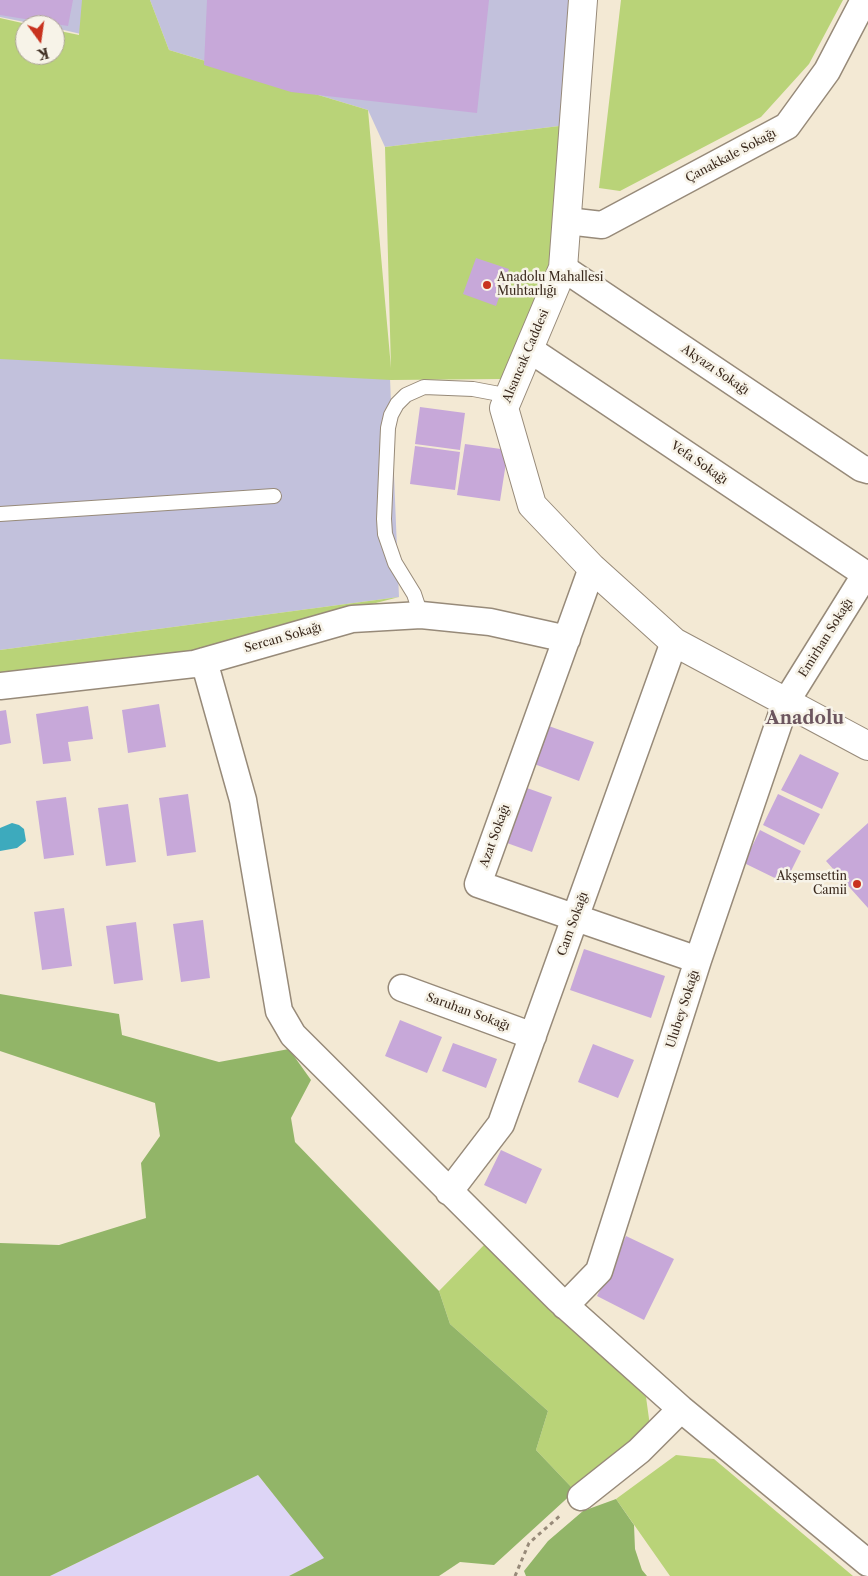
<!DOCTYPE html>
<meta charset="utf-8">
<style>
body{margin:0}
#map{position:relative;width:868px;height:1576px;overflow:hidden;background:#f3e9d4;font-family:"Libre Caslon Text",serif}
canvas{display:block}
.north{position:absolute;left:15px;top:15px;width:50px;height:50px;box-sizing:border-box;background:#f7f3e8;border:1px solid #aca397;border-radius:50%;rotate:166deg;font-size:14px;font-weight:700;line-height:20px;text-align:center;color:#3b2a1e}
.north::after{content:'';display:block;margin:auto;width:18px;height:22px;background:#c8321e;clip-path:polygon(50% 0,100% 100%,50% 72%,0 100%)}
</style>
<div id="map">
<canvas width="868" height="1576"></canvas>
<div class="north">K</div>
</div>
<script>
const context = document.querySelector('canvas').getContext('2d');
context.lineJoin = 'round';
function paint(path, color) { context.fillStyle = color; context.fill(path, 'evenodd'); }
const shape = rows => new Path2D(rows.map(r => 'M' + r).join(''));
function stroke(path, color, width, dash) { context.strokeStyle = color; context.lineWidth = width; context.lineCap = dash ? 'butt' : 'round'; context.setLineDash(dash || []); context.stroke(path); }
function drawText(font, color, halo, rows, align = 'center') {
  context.font = font + ' "Libre Caslon Text",serif'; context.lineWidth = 5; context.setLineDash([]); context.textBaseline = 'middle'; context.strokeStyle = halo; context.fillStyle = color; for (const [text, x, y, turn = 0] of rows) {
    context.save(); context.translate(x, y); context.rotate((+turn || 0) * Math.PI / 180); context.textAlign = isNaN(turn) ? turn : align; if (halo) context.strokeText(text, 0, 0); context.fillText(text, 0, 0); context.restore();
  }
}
paint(shape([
 [258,1475,325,1558,289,1576,50,1576]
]), '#ddd5f6');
paint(shape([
 [0,0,83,0,81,34,55,28,55,25,39,25,0,17],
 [150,0,569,0,568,125,385,147,368,110,169,50],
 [0,356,390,378,399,597,0,650]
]), '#c2c1dc');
paint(shape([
 [82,0,150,0,169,50,368,110,391,368,385,147,568,125,548,268,502,379,391,380,0,359,0,18,31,25,25,25,25,55,55,55,55,30,79,35],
 [621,0,843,0,809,64,761,117,620,191,599,188],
 [399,597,195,650,0,675,0,650],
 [485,1244,646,1397,650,1426,575,1491,536,1450,548,1411,450,1324,439,1291],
 [676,1455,714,1459,853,1576,670,1576,616,1499]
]), '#b9d378');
paint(shape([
 [0,994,119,1014,122,1035,219,1062,289,1049,311,1080,291,1118,295,1142,439,1291,450,1324,548,1411,536,1450,575,1491,494,1565,460,1562,439,1576,289,1576,324,1558,258,1475,50,1576,0,1576,0,1243,59,1245,146,1218,141,1163,160,1136,155,1103,0,1051],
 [616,1499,634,1525,635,1549,642,1570,647,1576,526,1576,524,1571,548,1541,583,1511]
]), '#92b568');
paint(shape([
 [12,823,19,825,24,829,26,841,17,848,0,851,0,828]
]), '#3daabd');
paint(shape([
 [0,0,73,0,68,26,0,15],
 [207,0,489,0,477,113,291,92,204,65],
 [476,258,509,269,496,306,463,294],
 [420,407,465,413,460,450,415,444],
 [465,444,508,450,500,501,457,495],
 [415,446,460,452,455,490,410,484],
 [159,704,166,747,128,753,122,710],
 [88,706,93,739,68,742,71,761,43,764,36,714],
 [6,710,11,743,0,745,0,711],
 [543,724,594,742,579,781,529,762],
 [800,754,839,773,822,809,781,790],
 [527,788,552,797,532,852,507,843],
 [188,794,196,852,167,856,159,798],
 [778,794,820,814,804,845,763,825],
 [66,797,74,855,44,859,36,801],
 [128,804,136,862,106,866,98,808],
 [868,823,868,908,826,861],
 [760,830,801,851,785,883,744,863],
 [64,908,72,966,42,970,34,912],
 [203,920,210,978,181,982,173,924],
 [136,922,143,980,114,984,106,926],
 [584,949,665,976,651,1018,570,990],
 [400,1020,442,1037,427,1073,385,1056],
 [453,1043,497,1059,486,1088,442,1071],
 [593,1044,634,1060,618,1098,578,1082],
 [501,1150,542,1169,526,1204,484,1185],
 [626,1236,674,1259,644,1320,597,1296]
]), '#c7a8d9');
const lane = shape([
 [0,514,274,496],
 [421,615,414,594,395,563,385,534,384,519,388,428,391,415,397,404,406,395,424,387,473,389,510,396]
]);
const street = shape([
 [567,221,602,225,787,126,827,71,864,0],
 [563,268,861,468,868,470],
 [529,349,868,576],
 [592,568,478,884,698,960],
 [204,661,243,800,279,1011,293,1035,558,1299,681,1409,868,1563],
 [0,686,194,664,352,619,421,615,490,622,567,639],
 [402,988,533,1036],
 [449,1192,501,1124,674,642],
 [565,1306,599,1271,698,960,786,702,865,575],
 [581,1497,639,1451,681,1409]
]);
const secondary = shape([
 [583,0,563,268,504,408,532,505,592,568,674,642,868,746]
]);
stroke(lane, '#978a79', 16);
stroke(street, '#978a79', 29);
stroke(secondary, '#978a79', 30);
stroke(shape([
 [515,1576,529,1543,562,1514]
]), '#978a79', 3, [4, 4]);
stroke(lane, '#fff', 14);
stroke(street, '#fff', 26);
stroke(secondary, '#fff', 28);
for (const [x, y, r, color] of [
 [487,285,5,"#c8321e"],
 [857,884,5,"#c8321e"]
]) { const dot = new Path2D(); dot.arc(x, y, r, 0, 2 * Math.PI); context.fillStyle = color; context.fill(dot); stroke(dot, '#f7f3e8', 2); }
drawText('12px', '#3b2a1e', '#f7f3e8', [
 ["Çanakkale Sokağı",731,156,-28],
 ["Alsancak Caddesi",526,356,-67],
 ["Akyazı Sokağı",715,370,34],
 ["Vefa Sokağı",699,463,34],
 ["Sercan Sokağı",283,638,-16],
 ["Emirhan Sokağı",826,638,-58],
 ["Azat Sokağı",495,836,-70],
 ["Cam Sokağı",573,924,-70],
 ["Ulubey Sokağı",683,1009,-72],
 ["Saruhan Sokağı",468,1012,20]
]);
drawText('12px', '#3b2a1e', '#f7f3e8', [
 ["Anadolu Mahallesi",497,278],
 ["Muhtarlığı",497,292],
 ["Akşemsettin",847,877,"right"],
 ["Camii",847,891,"right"]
], 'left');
drawText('bold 18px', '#6c565f', '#f7f3e8', [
 ["Anadolu",805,719]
]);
</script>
